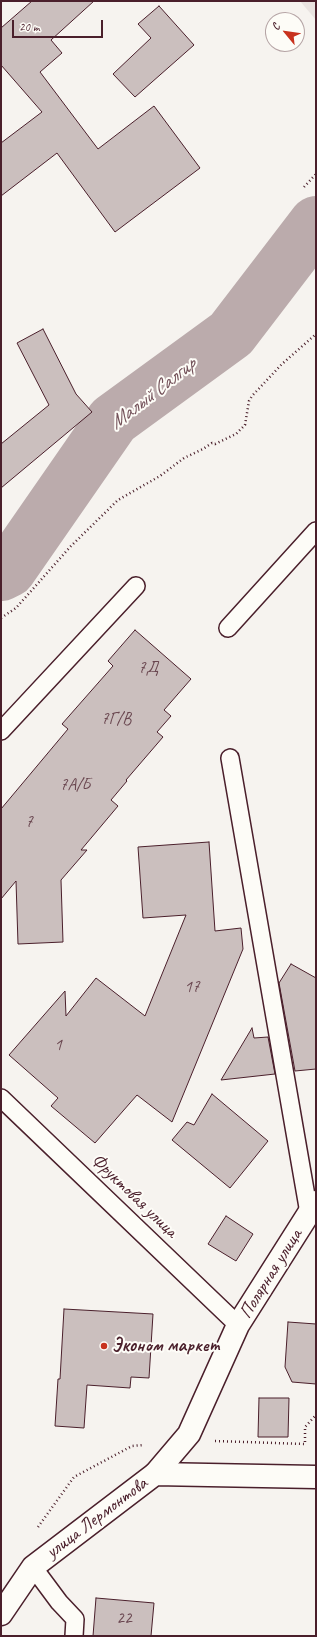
<!DOCTYPE html>
<meta charset="utf-8">
<style>
body{margin:0}
#map{position:relative;width:317px;height:1637px;overflow:hidden;background:#f6f3ef;font-family:Caveat,sans-serif}
canvas{display:block}
.frame{position:absolute;inset:0;border:2px solid #4a1f2b;pointer-events:none}
.north{position:absolute;left:265px;top:12px;width:40px;height:40px;box-sizing:border-box;background:#fdfcf7;border:1px solid #b5a4a5;border-radius:50%;rotate:299deg;font-size:11px;font-weight:700;line-height:16px;text-align:center;color:#4a1f2b}
.north::after{content:'';display:block;margin:auto;width:14px;height:18px;background:#c8321e;clip-path:polygon(50% 0,100% 100%,50% 72%,0 100%)}
.scale{position:absolute;left:12px;top:20px;width:91px;height:18px;box-sizing:border-box;border:2px solid #4a1f2b;border-top:0;padding-left:5px;font-size:12px;line-height:14px;white-space:nowrap;color:#4a1f2b;-webkit-text-stroke:3px #fdfcf7;paint-order:stroke}
</style>
<div id="map">
<canvas width="317" height="1637"></canvas>
<div class="frame"></div>
<div class="north">С</div>
<div class="scale">20 m</div>
</div>
<script>
const context = document.querySelector('canvas').getContext('2d');
context.lineJoin = 'round';
function paint(path, color) { context.fillStyle = color; context.fill(path, 'evenodd'); }
const shape = rows => new Path2D(rows.map(r => 'M' + r).join(''));
function stroke(path, color, width, dash) { context.strokeStyle = color; context.lineWidth = width; context.lineCap = dash ? 'butt' : 'round'; context.setLineDash(dash || []); context.stroke(path); }
function drawText(font, color, halo, rows, align = 'center') {
  context.font = font + ' Caveat,sans-serif'; context.lineWidth = 4; context.setLineDash([]); context.textBaseline = 'middle'; context.strokeStyle = halo; context.fillStyle = color; for (const [text, x, y, turn = 0] of rows) {
    context.save(); context.translate(x, y); context.rotate((+turn || 0) * Math.PI / 180); context.textAlign = isNaN(turn) ? turn : align; if (halo) context.strokeText(text, 0, 0); context.fillText(text, 0, 0); context.restore();
  }
}
paint(shape([
 [300,1,316,1,316,20]
]), '#e9e3e0');
stroke(shape([
 [1,574,9,570,113,420,231,334,316,223]
]), '#bbabac', 54);
const building = shape([
 [32,1,94,1,51,40,62,53,40,72,98,149,154,106,200,168,115,232,57,153,1,196,1,143,42,112,1,65,1,28,32,1],
 [159,6,194,45,135,97,113,74,151,38,138,24,159,6],
 [43,329,76,394,92,412,1,488,1,444,49,405,17,343,43,329],
 [135,630,191,679,164,710,171,716,157,732,163,737,126,780,127,781,111,800,118,806,81,850,87,850,61,880,63,942,18,944,16,881,1,899,1,809,68,729,62,724,113,666,108,661,135,630],
 [209,842,215,931,241,928,243,949,172,1122,137,1095,95,1143,51,1106,58,1098,9,1055,65,991,66,1016,96,978,145,1016,186,915,143,918,138,847,209,842],
 [291,964,316,978,316,1069,295,1071,279,983,291,964],
 [252,1028,254,1038,268,1037,275,1074,221,1080,252,1028],
 [212,1094,268,1141,230,1188,172,1140,187,1122,194,1125,212,1094],
 [226,1216,253,1234,236,1261,208,1244,226,1216],
 [64,1309,153,1314,149,1378,131,1377,130,1388,87,1385,84,1428,55,1426,58,1379,60,1379,64,1309],
 [288,1322,316,1324,316,1384,292,1382,285,1367,288,1322],
 [259,1398,289,1398,288,1437,258,1437,259,1398],
 [96,1598,154,1603,151,1636,93,1636,96,1598]
]);
paint(building, '#cbbfbe');
stroke(building, '#4a1f2b', 1);
const service = shape([
 [228,628,316,531],
 [1,731,136,586],
 [230,758,309,1213],
 [1,1098,238,1325],
 [33,1567,59,1602,75,1619,74,1636]
]);
const minor = shape([
 [155,1474,189,1434,238,1325,316,1202]
]);
const secondary = shape([
 [1,1614,33,1567,155,1474,316,1477]
]);
stroke(service, '#4a1f2b', 20);
stroke(minor, '#4a1f2b', 25);
stroke(secondary, '#4a1f2b', 25);
stroke(shape([
 [304,187,316,174],
 [1,618,16,608,71,546,118,500,160,476,184,458,203,449,212,443,215,444,236,434,245,425,249,401,252,396,282,364,316,334],
 [215,1441,305,1444,305,1427,316,1415],
 [38,1527,74,1477,132,1446,144,1445]
]), '#4a1f2b', 2.5, [1, 3]);
stroke(service, '#fdfcf7', 17);
stroke(minor, '#fdfcf7', 22);
stroke(secondary, '#fdfcf7', 22);
for (const [x, y, r, color] of [
 [104,1346,4,"#c8321e"]
]) { const dot = new Path2D(); dot.arc(x, y, r, 0, 2 * Math.PI); context.fillStyle = color; context.fill(dot); stroke(dot, '#fdfcf7', 1.5); }
drawText('17px', '#6a4750', null, [
 ["7Д",148,669],
 ["7Г/В",116,720],
 ["7А/Б",75,786],
 ["7",29,823],
 ["17",192,988],
 ["1",58,1046],
 ["22",124,1619]
]);
drawText('19px', '#4a1f2b', '#fdfcf7', [
 ["Фруктовая улица",134,1196,44],
 ["Полярная улица",271,1274,-58],
 ["улица Лермонтова",97,1518,-37]
]);
drawText('bold 19px', '#4a1f2b', '#fdfcf7', [
 ["Эконом маркет",112,1346]
], 'left');
drawText('italic 20px', '#725058', '#fdfcf7', [
 ["Малый Салгир",153,394,-38]
]);
</script>
